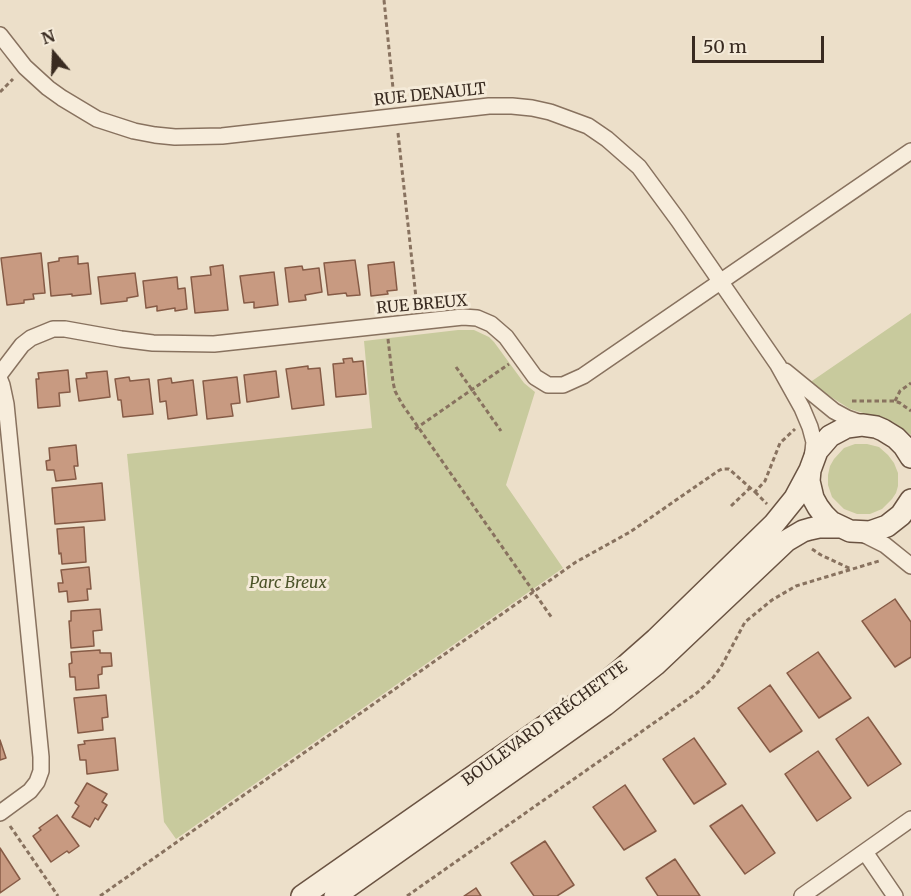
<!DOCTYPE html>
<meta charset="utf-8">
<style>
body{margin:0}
#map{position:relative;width:911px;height:896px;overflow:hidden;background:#ecdfc9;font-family:Merriweather,serif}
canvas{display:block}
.north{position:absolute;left:24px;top:24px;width:60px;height:60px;-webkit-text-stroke:4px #f4ead8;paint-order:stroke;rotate:341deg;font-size:16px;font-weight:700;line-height:24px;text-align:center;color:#392b21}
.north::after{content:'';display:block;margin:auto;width:21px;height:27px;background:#392b21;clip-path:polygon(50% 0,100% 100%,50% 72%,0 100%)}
.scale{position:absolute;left:692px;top:36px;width:132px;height:27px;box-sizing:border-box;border:3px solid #392b21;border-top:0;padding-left:8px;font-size:18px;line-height:21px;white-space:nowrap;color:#392b21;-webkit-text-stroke:4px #f4ead8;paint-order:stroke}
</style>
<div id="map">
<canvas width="911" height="896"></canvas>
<div class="north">N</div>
<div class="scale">50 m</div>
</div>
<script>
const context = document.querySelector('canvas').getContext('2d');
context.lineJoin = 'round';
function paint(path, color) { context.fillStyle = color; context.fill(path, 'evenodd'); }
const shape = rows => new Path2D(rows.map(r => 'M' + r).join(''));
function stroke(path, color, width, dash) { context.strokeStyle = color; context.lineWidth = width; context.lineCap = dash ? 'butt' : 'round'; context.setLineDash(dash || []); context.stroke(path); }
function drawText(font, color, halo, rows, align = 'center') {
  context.font = font + ' Merriweather,serif'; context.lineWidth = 6; context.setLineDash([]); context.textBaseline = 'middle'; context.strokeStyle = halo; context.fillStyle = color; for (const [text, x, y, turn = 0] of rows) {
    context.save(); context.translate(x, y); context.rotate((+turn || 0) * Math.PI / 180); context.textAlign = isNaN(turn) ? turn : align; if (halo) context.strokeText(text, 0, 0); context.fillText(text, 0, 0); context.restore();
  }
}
paint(shape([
 [911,313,911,435,893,422,850,409,809,383],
 [458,330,474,330,489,337,494,342,524,383,535,392,506,485,563,568,176,839,164,822,127,454,372,428,364,341],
 [855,444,867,444,879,447,888,455,894,463,898,473,898,486,896,493,892,499,882,509,870,514,857,514,844,509,832,497,828,485,828,475,830,466,834,459,844,448]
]), '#c8ca9d');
const building = shape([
 [41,253,45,293,33,294,34,299,24,300,24,303,7,305,1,258,41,253],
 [78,256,78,264,88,263,91,294,72,296,72,294,51,296,48,263,59,261,59,258,78,256],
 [355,260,360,295,347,296,346,293,328,295,324,263,355,260],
 [394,262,397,290,387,291,388,294,371,296,368,265,394,262],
 [223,265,228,310,195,313,191,277,211,275,210,267,223,265],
 [302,266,303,270,319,268,322,292,305,295,306,300,289,302,285,268,302,266],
 [274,272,278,305,254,308,254,302,244,303,240,276,274,272],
 [135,273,138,296,127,298,127,301,101,304,98,277,135,273],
 [177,277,178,289,185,288,187,309,175,311,175,308,157,311,157,306,146,308,143,281,177,277],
 [352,358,353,362,363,361,366,394,336,397,333,364,344,363,343,359,352,358],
 [308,366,308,369,320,368,324,405,292,409,286,369,308,366],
 [68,370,70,392,59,393,60,406,38,408,36,379,39,379,38,373,68,370],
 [107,371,110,397,79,401,76,379,87,378,86,373,107,371],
 [276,371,279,397,247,402,244,375,276,371],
 [129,377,130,381,149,379,153,414,123,417,121,400,118,400,115,379,129,377],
 [237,377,240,403,231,404,233,416,207,419,203,381,237,377],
 [171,378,172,383,193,380,197,415,168,419,166,401,160,402,158,380,171,378],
 [76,445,78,466,74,466,76,479,56,481,54,470,47,470,46,461,50,460,49,448,76,445],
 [102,483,105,520,55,524,52,488,102,483],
 [84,527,86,562,62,564,61,553,59,554,57,529,84,527],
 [89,567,91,589,87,589,88,600,68,602,67,591,59,592,58,583,63,583,61,570,89,567],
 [895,599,911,622,911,657,895,667,862,621,895,599],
 [100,609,102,630,93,631,94,646,71,648,69,621,71,621,71,611,100,609],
 [100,650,100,653,111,653,112,666,102,667,102,674,98,675,99,688,76,690,75,677,70,677,69,664,72,663,71,652,100,650],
 [818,652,851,698,819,718,787,673,818,652],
 [770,685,802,731,770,752,738,708,770,685],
 [106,695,108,717,102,718,103,730,78,733,74,698,106,695],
 [868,717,901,764,868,786,836,739,868,717],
 [115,738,118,770,87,774,86,760,80,760,78,745,85,744,84,741,115,738],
 [694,738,726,784,694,804,663,759,694,738],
 [0,740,6,758,0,760,0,740],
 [818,751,851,798,817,821,785,774,818,751],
 [87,783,107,794,102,802,107,805,98,820,95,818,90,827,72,817,79,806,75,803,87,783],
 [625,785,656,831,624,850,593,807,625,785],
 [742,805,775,853,745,874,710,826,742,805],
 [57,815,79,846,69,853,67,851,51,862,33,836,41,830,39,828,57,815],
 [545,841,574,885,557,896,534,896,511,863,545,841],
 [0,848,20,879,0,893,0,848],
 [675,859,700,896,658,896,646,878,675,859],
 [476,888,481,896,464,896,476,888]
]);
paint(building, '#c89a81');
stroke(building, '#865b46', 1.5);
const street = shape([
 [0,35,25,67,48,88,62,98,97,119,134,131,155,135,175,137,222,136,489,106,512,106,532,108,550,112,588,126,607,139,639,167,678,220,778,365,802,408,810,427,814,442,812,459],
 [785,371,834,411,847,418,864,424],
 [0,374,22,345,31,338,53,329,65,329,121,339,153,343,214,344,463,317,477,318,491,324,506,337,535,377,548,385,563,385,583,376,911,151],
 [0,380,2,385,6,404,41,757,41,771,37,782,30,791,0,813],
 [859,532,885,545,911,566],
 [865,852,895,896],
 [802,896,911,819]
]);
const secondary = shape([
 [911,457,904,446,896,438,883,430,876,427,862,425,847,427,830,436,817,451,810,470,809,481,813,498,818,507,824,515,831,522,850,531,870,532,887,526,901,515,911,500],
 [302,896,595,691,622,669,656,639,774,524,795,498,810,470],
 [335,896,605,705,655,665,786,541,803,531,810,529,819,527,841,527]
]);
stroke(street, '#88725f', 18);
stroke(secondary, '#6a5342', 24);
stroke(shape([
 [384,0,394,98],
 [0,92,13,79],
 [398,133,417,307],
 [388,339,393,382,395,391,402,404,552,618],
 [456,367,501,431],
 [852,401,895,401,900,403,911,411],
 [895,401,900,391,911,383],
 [415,429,509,364],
 [755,492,767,504],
 [731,506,750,488],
 [812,549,821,555,851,569],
 [10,826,58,896],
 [100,896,576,562,630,532,718,471,722,469,729,469,755,492,765,481,780,443,795,429],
 [407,896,698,692,712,679,721,667,745,622,772,600,796,586,879,561]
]), '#88725f', 3, [4.5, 3]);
stroke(street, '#f7eddc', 15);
stroke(secondary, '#f7eddc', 21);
drawText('16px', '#392b21', '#f4ead8', [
 ["RUE DENAULT",430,95,-6],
 ["RUE BREUX",422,305,-5],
 ["BOULEVARD FRÉCHETTE",545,724,-36]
]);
drawText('italic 16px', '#4c5429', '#f4ead8', [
 ["Parc Breux",288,583]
]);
</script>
